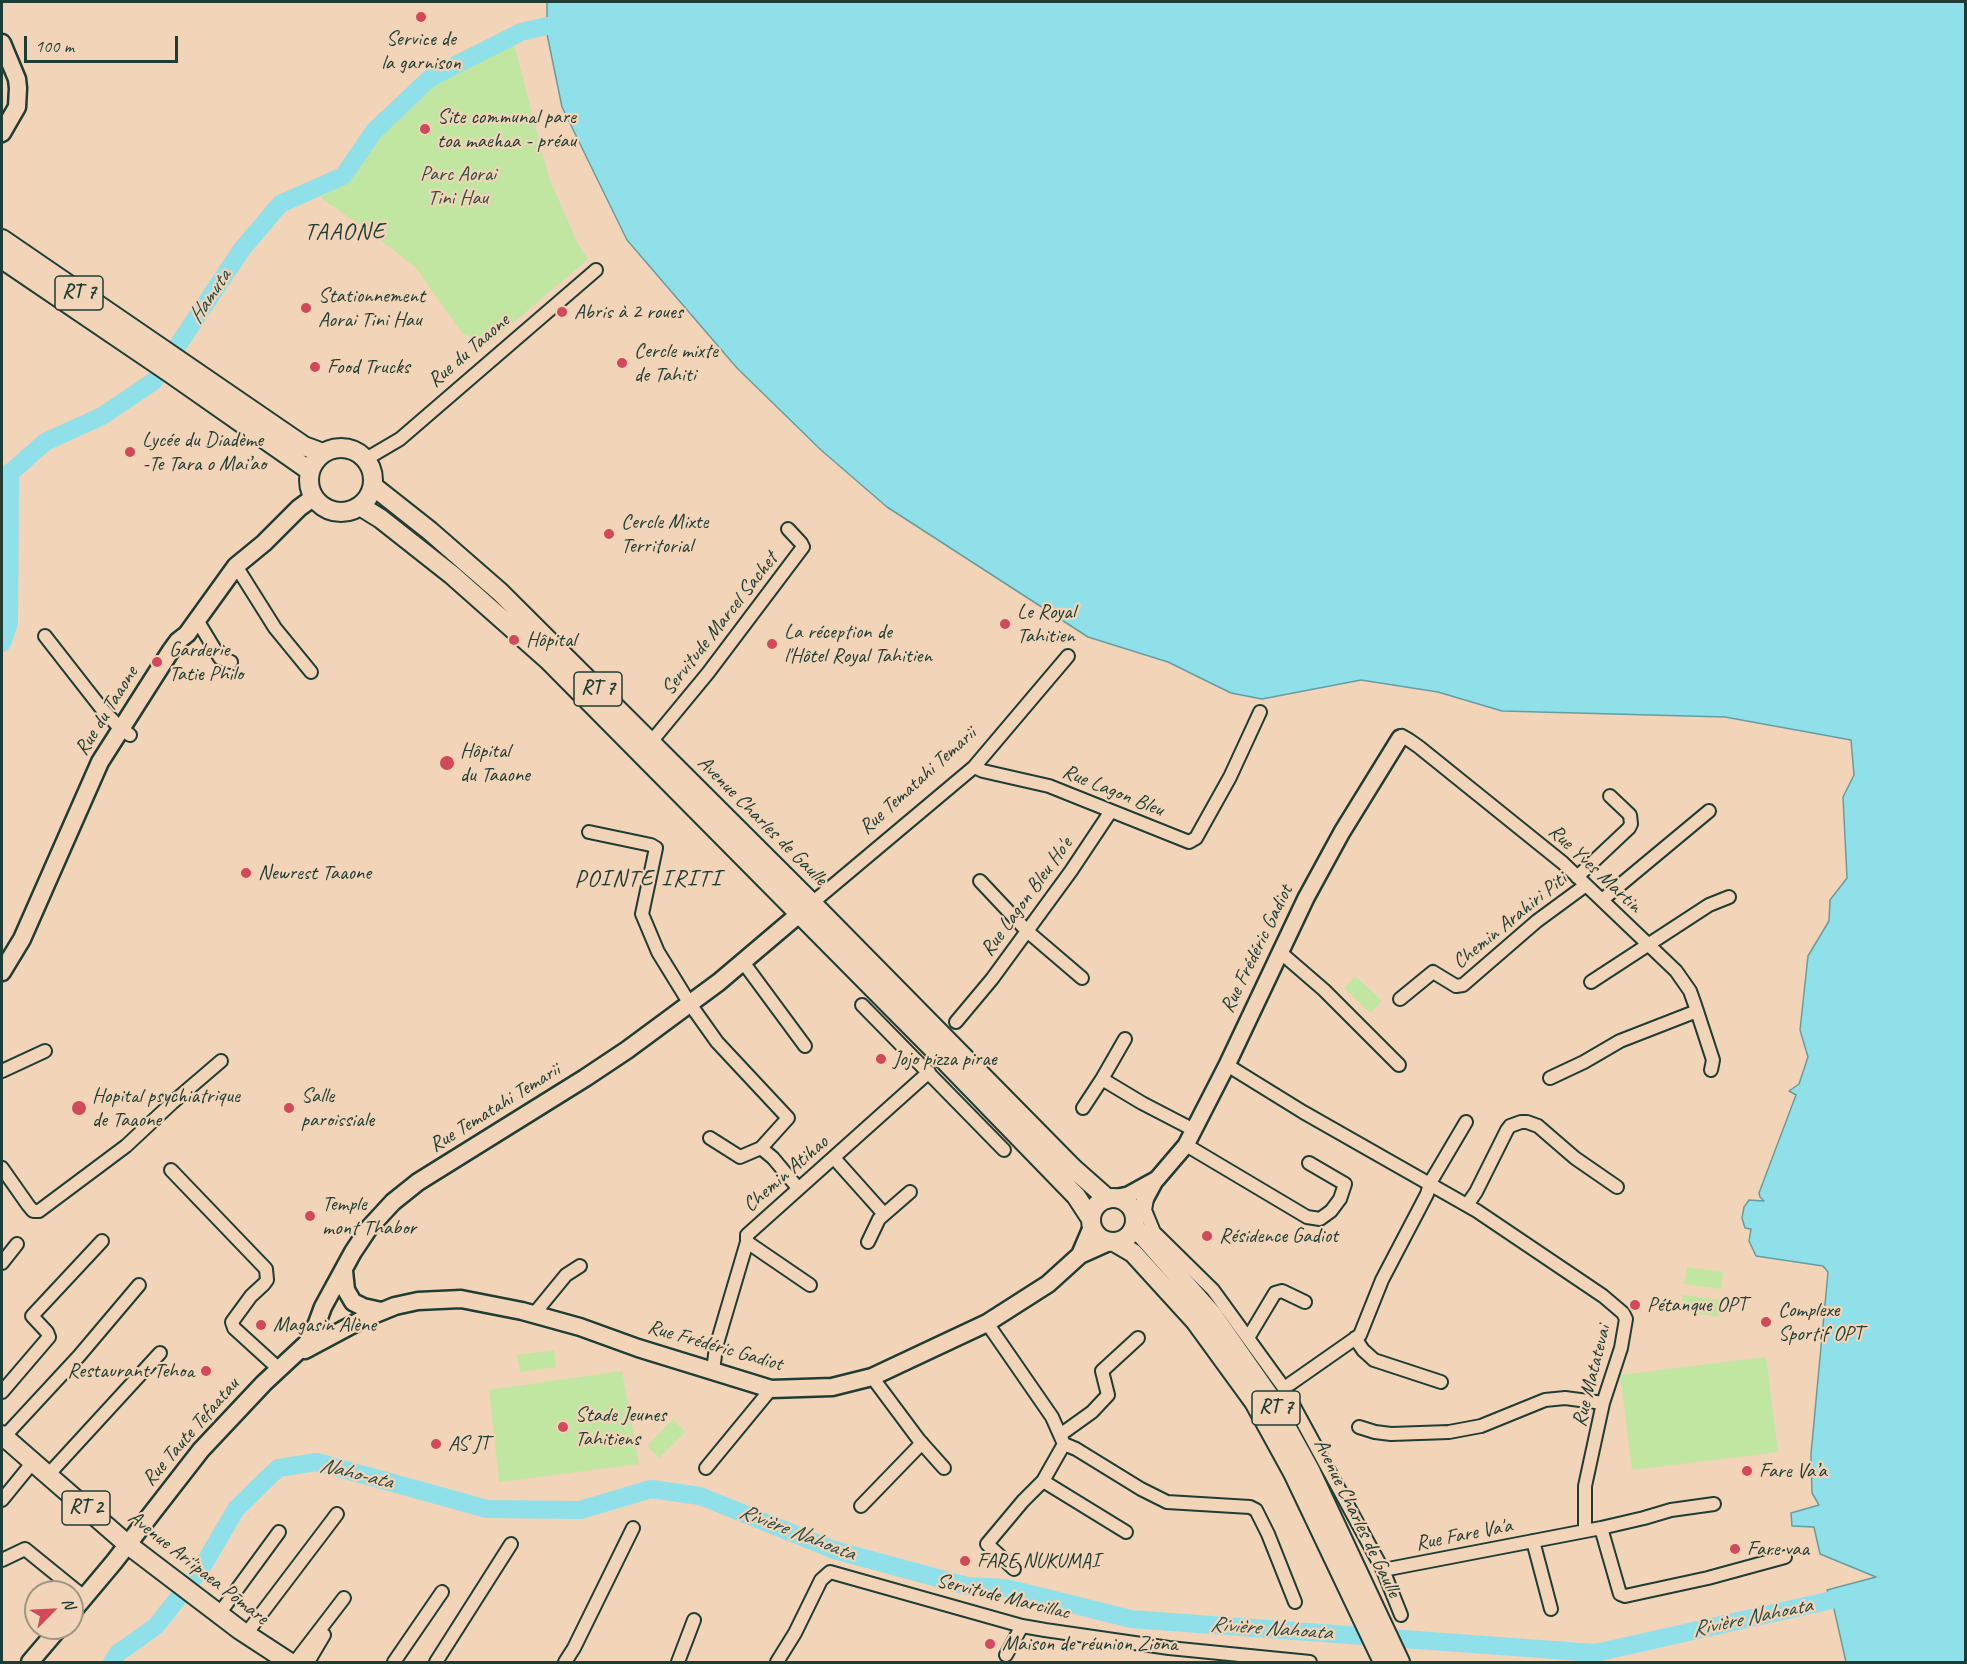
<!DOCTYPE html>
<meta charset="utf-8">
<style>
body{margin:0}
#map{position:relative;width:1967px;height:1664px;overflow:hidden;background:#f2d4b8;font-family:Caveat,sans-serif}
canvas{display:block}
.frame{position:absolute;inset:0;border:3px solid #1f3d34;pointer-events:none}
.north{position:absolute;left:24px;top:1580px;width:60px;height:60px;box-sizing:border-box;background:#f2d4b8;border:2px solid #9e9883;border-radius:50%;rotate:66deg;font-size:16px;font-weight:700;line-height:24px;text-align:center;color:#1f3d34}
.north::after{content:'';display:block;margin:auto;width:21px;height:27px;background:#d1495b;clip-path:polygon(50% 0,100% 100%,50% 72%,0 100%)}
.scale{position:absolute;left:24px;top:36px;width:154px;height:27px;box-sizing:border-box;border:3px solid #1f3d34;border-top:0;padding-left:8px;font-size:18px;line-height:21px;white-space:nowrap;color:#1f3d34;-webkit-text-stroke:4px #f2d4b8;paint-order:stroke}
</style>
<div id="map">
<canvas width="1967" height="1664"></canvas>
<div class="frame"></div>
<div class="north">N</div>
<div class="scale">100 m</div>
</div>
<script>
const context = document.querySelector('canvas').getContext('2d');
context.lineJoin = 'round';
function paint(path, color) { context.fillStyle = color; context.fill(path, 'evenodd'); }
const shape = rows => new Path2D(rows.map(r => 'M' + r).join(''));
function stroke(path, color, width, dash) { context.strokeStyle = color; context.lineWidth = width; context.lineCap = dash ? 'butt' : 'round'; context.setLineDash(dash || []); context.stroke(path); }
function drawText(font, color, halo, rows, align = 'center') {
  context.font = font + ' Caveat,sans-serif'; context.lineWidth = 4.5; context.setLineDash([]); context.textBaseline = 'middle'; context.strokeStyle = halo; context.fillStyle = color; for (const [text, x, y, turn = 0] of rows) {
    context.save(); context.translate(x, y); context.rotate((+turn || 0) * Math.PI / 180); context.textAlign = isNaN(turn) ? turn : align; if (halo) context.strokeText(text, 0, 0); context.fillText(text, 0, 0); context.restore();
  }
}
paint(shape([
 [514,44,549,178,578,244,588,259,487,345,462,333,416,268,373,234,321,198,445,70],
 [1355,976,1382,1001,1370,1013,1344,988],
 [1687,1267,1723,1272,1721,1289,1684,1284],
 [1683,1295,1719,1300,1717,1317,1680,1311],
 [554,1350,556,1367,520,1372,517,1355],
 [1766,1357,1778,1452,1632,1470,1620,1375],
 [622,1371,639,1464,499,1482,489,1390],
 [673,1419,685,1432,659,1458,647,1446]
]), '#c0e6a1');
const water = shape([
 [547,2,1965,2,1965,1662,1846,1662,1832,1600,1827,1590,1876,1577,1820,1554,1814,1527,1792,1526,1791,1513,1819,1505,1812,1493,1811,1454,1828,1272,1823,1266,1756,1256,1749,1241,1751,1229,1745,1228,1742,1218,1744,1207,1749,1200,1764,1201,1760,1197,1759,1193,1796,1095,1789,1091,1799,1084,1808,1057,1800,1030,1808,956,1829,921,1830,900,1847,878,1843,797,1854,775,1851,740,1725,717,1502,711,1438,692,1361,680,1262,699,1231,693,1168,662,1088,637,887,507,821,450,737,368,627,240,562,107,547,34,547,2]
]);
paint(water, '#90e0ea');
stroke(water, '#639fa1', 1.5);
stroke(shape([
 [2,643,9,623,10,473,45,442,102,416,154,381,242,249,280,204,343,176,374,131,430,78,521,32,547,26],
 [112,1662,118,1653,156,1626,201,1569,236,1509,278,1468,317,1462,487,1509,580,1510,651,1489,700,1496,834,1550,967,1586,1006,1588,1131,1619,1595,1653,1832,1600]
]), '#90e0ea', 18);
const minor = shape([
 [366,459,400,439,596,270],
 [236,566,275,628,311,672],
 [197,620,220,658,231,662],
 [45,636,102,709,120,728,130,735],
 [1400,738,1402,736,1409,740,1419,747,1563,863,1676,971,1690,991,1695,1005,1713,1060,1711,1070],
 [651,742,708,673,803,547,801,543,788,529],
 [974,767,983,771,1049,786,1189,842,1196,838,1230,777,1260,712],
 [589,832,651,845,656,848,642,914,658,952,690,1004,717,1042,788,1118,761,1148],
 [1577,877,1629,828,1631,824,1630,815,1610,796],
 [980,881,1027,931,1082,978],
 [1602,900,1709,811],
 [812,903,974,767,1068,656],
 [1280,952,1324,990,1399,1065],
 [743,962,805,1046],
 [1591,982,1709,905,1729,897],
 [1400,999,1433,972,1456,986,1463,985,1537,921,1586,885],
 [862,1005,1004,1150],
 [956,1022,992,979,1071,871,1111,811],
 [1125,1039,1102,1079,1142,1103,1194,1130],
 [1227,1065,1303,1112,1477,1211,1603,1296,1623,1313,1626,1319,1621,1348,1603,1403,1585,1486,1585,1530],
 [2,1071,45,1051],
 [1550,1078,1584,1062,1620,1041,1697,1011],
 [1083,1108,1102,1079],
 [710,1138,740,1157,761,1148,773,1158,798,1188],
 [1186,1145,1307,1217,1320,1219,1331,1211,1340,1199,1345,1184,1309,1163],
 [834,1158,884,1214],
 [2,1168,28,1205,33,1211,39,1211,126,1146,172,1103,221,1061],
 [171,1170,266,1269,267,1280,264,1284,251,1296,232,1322,234,1328,279,1369],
 [1147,1199,1145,1210,1154,1232,1213,1290,1284,1388,1383,1570,1601,1528,1644,1518,1671,1510,1714,1504],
 [1467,1205,1476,1192,1507,1130,1510,1126,1521,1122,1527,1122,1538,1126,1575,1158,1617,1187],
 [747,1242,810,1285],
 [868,1242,879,1219,910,1192],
 [2,1263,17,1244],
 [534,1314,566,1275,580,1266],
 [987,1323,1052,1417,1064,1444,1076,1449,1141,1489,1167,1502,1250,1507,1256,1510,1268,1534,1295,1602],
 [1248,1338,1275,1293,1282,1291,1305,1302],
 [1355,1338,1363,1350,1374,1360,1441,1382],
 [713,1371,716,1347,747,1242,747,1235,929,1072],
 [872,1377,919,1440,944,1468],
 [1290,1384,1360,1335,1382,1280,1427,1194,1430,1183,1466,1122],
 [2,1392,49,1337,47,1332,32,1316,102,1241],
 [1359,1427,1375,1432,1391,1434,1449,1432,1481,1426,1545,1400,1565,1398,1603,1403],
 [1060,1435,1092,1412,1108,1395,1102,1371,1138,1338],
 [4,1437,79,1356,139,1285],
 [706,1468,771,1389],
 [48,1475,160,1353],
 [1043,1481,1126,1532],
 [2,1500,33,1462],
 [861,1506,922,1443],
 [1601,1528,1620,1594,1625,1596,1708,1578,1785,1557],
 [1533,1541,1551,1609],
 [2,1560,25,1549,84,1597],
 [1014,1569,987,1544,1023,1501,1043,1481,1064,1444],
 [1383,1570,1401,1615],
 [219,1614,279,1532],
 [246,1634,337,1514],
 [1006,1655,1022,1626],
 [295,1662,344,1598],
 [308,1662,324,1635],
 [394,1662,442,1592],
 [436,1662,511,1544],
 [565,1662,574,1648,633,1528],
 [678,1662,694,1620],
 [777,1662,795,1633,821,1580,830,1572,1022,1626,1045,1630,1169,1648,1310,1662]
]);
const tertiary = shape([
 [1113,1198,1128,1195,1157,1179,1186,1145,1227,1065,1306,898,1342,832,1400,738],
 [1135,1218,1155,1181]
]);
const secondary = shape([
 [2,43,17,79,18,88,17,107,2,133],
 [2,972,22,939,100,762,170,652,178,641,187,634,236,566,264,543,299,508,314,497],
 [1080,1255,1092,1227],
 [344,1271,346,1290,353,1302,363,1307,381,1311],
 [305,1350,363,1319,395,1306,418,1301,461,1299,522,1311,580,1327,638,1348,771,1389,832,1387,872,1377,987,1323,1048,1284,1080,1255,1109,1242],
 [72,1612,114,1562,201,1450,264,1383,307,1343,313,1334,323,1307,353,1252,369,1228,393,1202,418,1182,585,1078,627,1050,719,982,798,915],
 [30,1662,59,1628]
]);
const primary = shape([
 [2,239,304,446,323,453],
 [2,259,170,373,310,471],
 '309 480a32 32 0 1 1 64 0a32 32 0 1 1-64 0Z',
 [373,486,430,531,500,592,812,903,1073,1168,1108,1199],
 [360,506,381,519,452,575,548,660,943,1059,1076,1196,1091,1219],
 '1091 1220a22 22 0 1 1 44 0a22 22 0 1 1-44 0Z',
 [1134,1226,1212,1314,1270,1397,1310,1470,1400,1662],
 [1116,1243,1133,1253,1195,1321,1254,1402,1293,1473,1383,1662],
 [2,1435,127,1544,240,1630,289,1662]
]);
stroke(minor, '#1f3d34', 16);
stroke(tertiary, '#1f3d34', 20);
stroke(secondary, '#1f3d34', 21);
stroke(primary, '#1f3d34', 22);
stroke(minor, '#f2d4b8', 12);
stroke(tertiary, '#f2d4b8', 15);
stroke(secondary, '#f2d4b8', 16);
stroke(primary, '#f2d4b8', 18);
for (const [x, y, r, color] of [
 [421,17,6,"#d1495b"],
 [425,129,6,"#d1495b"],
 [306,308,6,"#d1495b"],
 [562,312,6,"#d1495b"],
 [622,363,6,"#d1495b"],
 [315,367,6,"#d1495b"],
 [130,452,6,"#d1495b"],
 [609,534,6,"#d1495b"],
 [1005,624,6,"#d1495b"],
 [514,640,6,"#d1495b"],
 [772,644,6,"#d1495b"],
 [157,662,6,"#d1495b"],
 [447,763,8,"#d1495b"],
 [246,873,6,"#d1495b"],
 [881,1059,6,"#d1495b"],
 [79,1108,8,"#d1495b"],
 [289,1108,6,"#d1495b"],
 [310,1216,6,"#d1495b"],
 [1207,1236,6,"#d1495b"],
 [1635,1305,6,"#d1495b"],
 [1766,1322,6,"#d1495b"],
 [261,1325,6,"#d1495b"],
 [206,1371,6,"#d1495b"],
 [563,1427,6,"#d1495b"],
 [436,1444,6,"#d1495b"],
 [1747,1471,6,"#d1495b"],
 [1735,1549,6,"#d1495b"],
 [965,1561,6,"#d1495b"],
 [990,1644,6,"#d1495b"]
]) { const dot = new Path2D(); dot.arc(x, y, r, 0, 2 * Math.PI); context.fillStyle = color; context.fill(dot); stroke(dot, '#f2d4b8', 2); }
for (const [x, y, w] of [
 [79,293,48],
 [598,689,48],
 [1276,1408,48],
 [86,1508,48]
]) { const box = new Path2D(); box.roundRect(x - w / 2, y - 17, w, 34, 4.5); context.fillStyle = '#f2d4b8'; context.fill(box); stroke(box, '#1f3d34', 1.5); }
drawText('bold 20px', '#1f3d34', null, [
 ["RT 7",79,293],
 ["RT 7",598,689],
 ["RT 7",1276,1408],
 ["RT 2",86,1508]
]);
drawText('21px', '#1f3d34', '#f2d4b8', [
 ["Service de",421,39,"center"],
 ["la garnison",421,63,"center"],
 ["Site communal pare",437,117],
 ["toa maehaa - préau",437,141],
 ["Stationnement",318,296],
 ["Aorai Tini Hau",318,320],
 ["Abris à 2 roues",574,312],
 ["Cercle mixte",634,351],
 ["de Tahiti",634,375],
 ["Food Trucks",327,367],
 ["Lycée du Diadème",142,440],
 ["-Te Tara o Mai’ao",142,464],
 ["Cercle Mixte",621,522],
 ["Territorial",621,546],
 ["Le Royal",1017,612],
 ["Tahitien",1017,636],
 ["La réception de",784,632],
 ["l'Hôtel Royal Tahitien",784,656],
 ["Hôpital",526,640],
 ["Garderie",169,650],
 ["Tatie Philo",169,674],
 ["Hôpital",460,751],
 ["du Taaone",460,775],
 ["Newrest Taaone",258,873],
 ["Jojo pizza pirae",893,1059],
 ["Hopital psychiatrique",92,1096],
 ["de Taaone",92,1120],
 ["Salle",301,1096],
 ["paroissiale",301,1120],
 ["Temple",322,1204],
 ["mont Thabor",322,1228],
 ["Résidence Gadiot",1219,1236],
 ["Pétanque OPT",1647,1305],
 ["Complexe",1778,1310],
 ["Sportif OPT",1778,1334],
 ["Magasin Alène",273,1325],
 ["Restaurant Tehoa",194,1371,"right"],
 ["Stade Jeunes",575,1415],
 ["Tahitiens",575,1439],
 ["AS JT",448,1444],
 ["Fare Va’a",1759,1471],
 ["Fare vaa",1747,1549],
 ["FARE NUKUMAI",977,1561],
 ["Maison de réunion Ziona",1002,1644]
], 'left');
drawText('21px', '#2f4e3f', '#f2d4b8', [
 ["Parc Aorai",458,174],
 ["Tini Hau",458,198]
]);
drawText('21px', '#1f3d34', '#f2d4b8', [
 ["Rue du Taaone",469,351,-41],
 ["Servitude Marcel Sachet",720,624,-52],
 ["Rue du Taaone",107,711,-58],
 ["Rue Tematahi Temarii",918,781,-42],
 ["Rue Lagon Bleu",1113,791,22],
 ["Avenue Charles de Gaulle",762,821,45],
 ["Rue Yves Martin",1595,869,43],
 ["Rue Lagon Bleu Ho'e",1027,897,-54],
 ["Chemin Arahiri Piti",1510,921,-39],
 ["Rue Frédéric Gadiot",1257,949,-64],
 ["Rue Tematahi Temarii",495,1108,-32],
 ["Chemin Atihao",786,1174,-41],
 ["Rue Frédéric Gadiot",715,1346,16],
 ["Rue Matatevai",1592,1376,-76],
 ["Rue Taute Tefaatau",191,1432,-49],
 ["Avenue Charles de Gaulle",1357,1518,64],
 ["Rue Fare Va'a",1464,1535,-11],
 ["Avenue Ari'ipaea Pōmare",198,1568,38],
 ["Servitude Marcillac",1003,1597,14]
]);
drawText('italic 22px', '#2a4d46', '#f2d4b8', [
 ["Hamuta",210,297,-57],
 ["Naho-ata",356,1474,14],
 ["Rivière Nahoata",797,1533,21],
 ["Rivière Nahoata",1752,1618,-12],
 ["Rivière Nahoata",1271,1629,4]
]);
context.letterSpacing = '1.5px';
drawText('24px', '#1f3d34', '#f2d4b8', [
 ["TAAONE",345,233],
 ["POINTE IRITI",648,880]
]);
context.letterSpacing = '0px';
</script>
